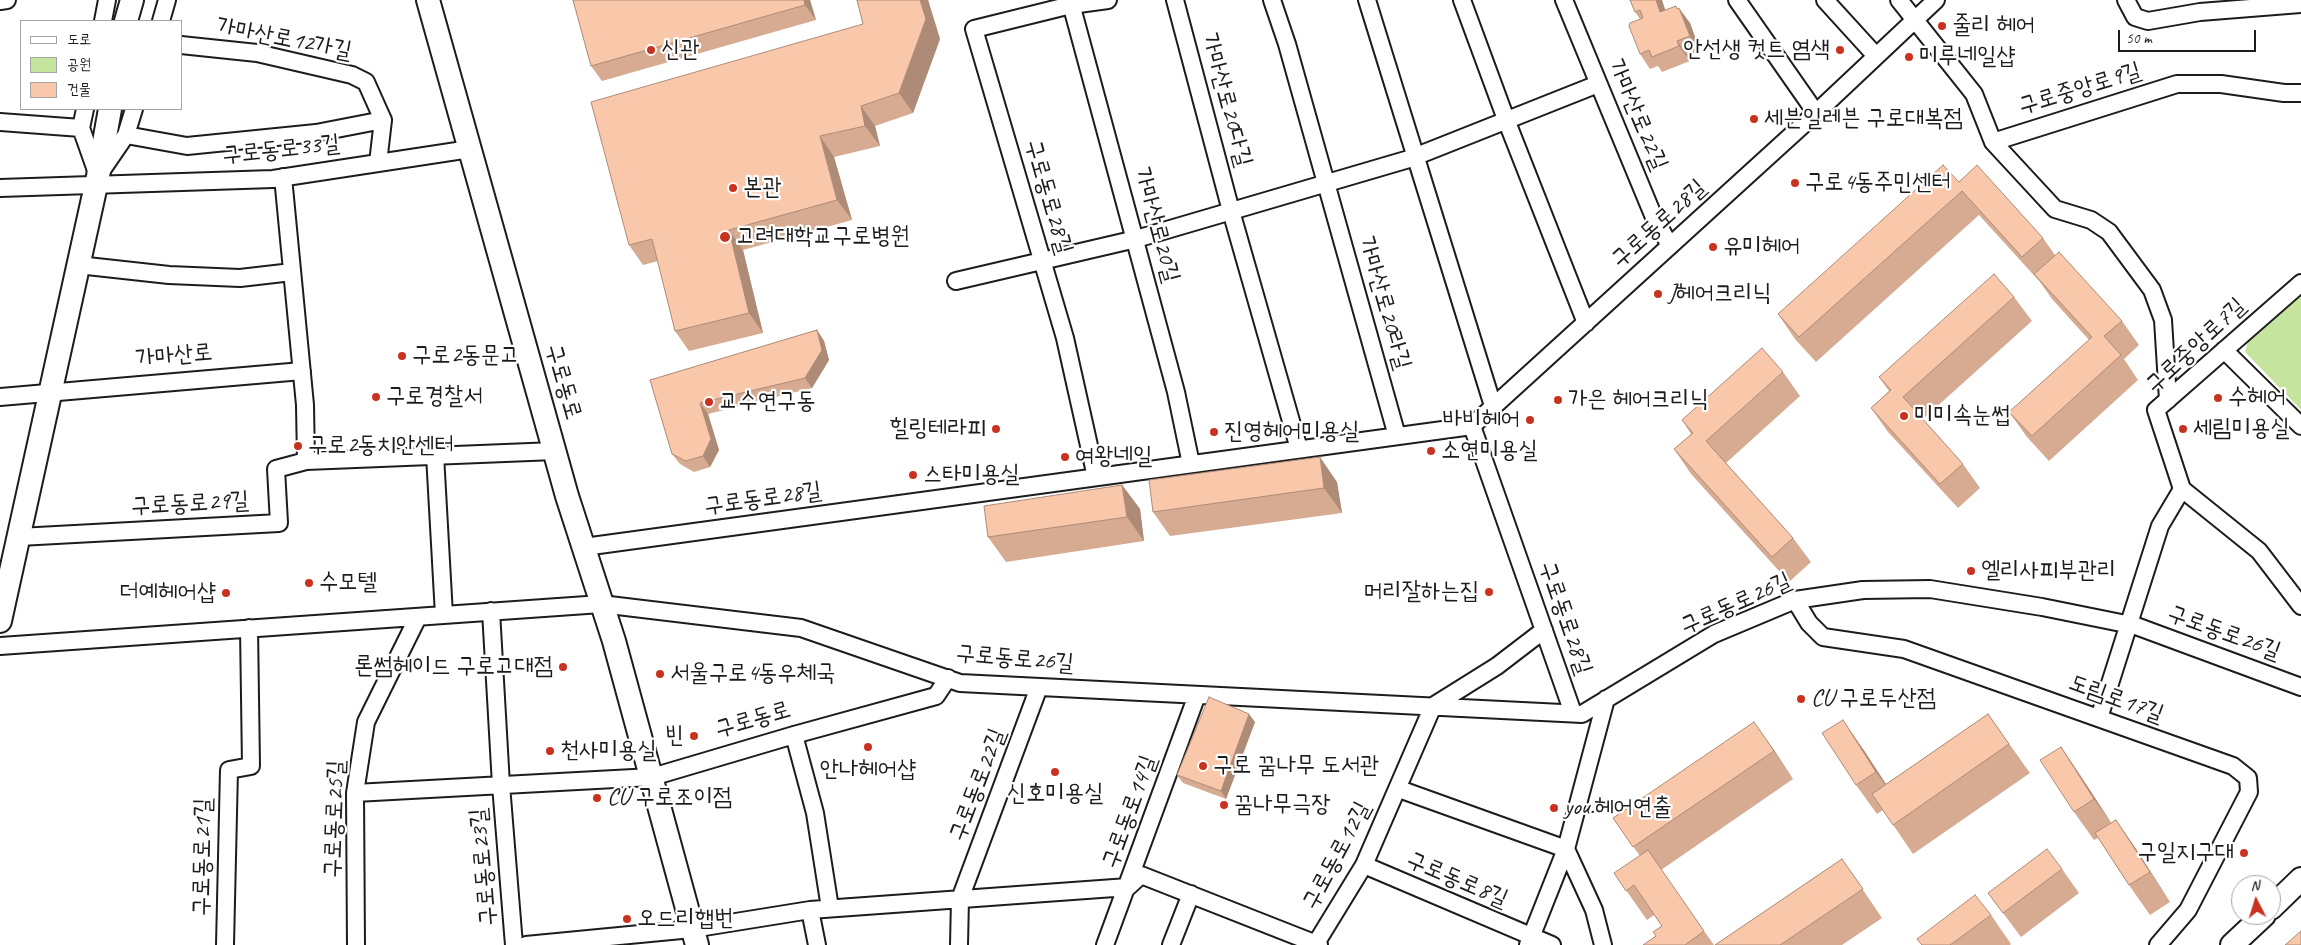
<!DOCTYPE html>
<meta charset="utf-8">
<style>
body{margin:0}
#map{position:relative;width:2301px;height:945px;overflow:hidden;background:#fff;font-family:Caveat,"Poor Story",sans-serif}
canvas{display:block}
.legend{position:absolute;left:20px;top:20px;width:162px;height:90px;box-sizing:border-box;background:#fff;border:1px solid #a4a4a4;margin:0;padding:6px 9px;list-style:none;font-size:15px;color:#1c1c1c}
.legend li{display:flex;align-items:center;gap:10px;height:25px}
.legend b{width:25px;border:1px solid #a4a4a4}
.north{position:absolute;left:2231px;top:875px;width:50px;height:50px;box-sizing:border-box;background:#fff;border:1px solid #a4a4a4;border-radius:50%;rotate:355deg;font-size:14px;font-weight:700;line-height:20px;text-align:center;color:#1c1c1c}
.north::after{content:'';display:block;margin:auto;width:18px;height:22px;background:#c8321e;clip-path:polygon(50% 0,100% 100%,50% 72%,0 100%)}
.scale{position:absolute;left:2118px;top:30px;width:138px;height:22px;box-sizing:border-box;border:2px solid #1c1c1c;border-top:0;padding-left:6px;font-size:15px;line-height:18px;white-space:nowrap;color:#1c1c1c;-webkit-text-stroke:4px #fff;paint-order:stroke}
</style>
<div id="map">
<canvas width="2301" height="945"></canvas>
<ul class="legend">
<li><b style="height:6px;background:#fff"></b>도로</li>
<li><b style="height:14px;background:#c5e59e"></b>공원</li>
<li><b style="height:14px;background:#f9c7aa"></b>건물</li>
</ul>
<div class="north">N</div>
<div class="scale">50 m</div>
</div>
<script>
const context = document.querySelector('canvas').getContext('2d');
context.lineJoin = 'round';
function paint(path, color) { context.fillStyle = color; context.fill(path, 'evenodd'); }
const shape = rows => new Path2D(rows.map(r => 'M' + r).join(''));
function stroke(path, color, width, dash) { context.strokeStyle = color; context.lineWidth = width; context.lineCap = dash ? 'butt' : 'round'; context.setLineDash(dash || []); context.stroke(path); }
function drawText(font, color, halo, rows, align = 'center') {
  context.font = font + ' Caveat,"Poor Story",sans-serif'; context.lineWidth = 4.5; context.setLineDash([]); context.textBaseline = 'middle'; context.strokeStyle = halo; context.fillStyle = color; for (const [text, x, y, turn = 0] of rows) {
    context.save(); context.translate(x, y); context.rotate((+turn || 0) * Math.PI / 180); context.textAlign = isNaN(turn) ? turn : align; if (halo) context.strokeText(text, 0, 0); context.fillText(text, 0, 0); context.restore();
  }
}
paint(shape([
 [2301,294,2301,410,2245,352,2248,341]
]), '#c5e59e');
const street = shape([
 [1070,0,1176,392,1191,464],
 [1175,0,1231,211,1299,449],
 [1272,0,1287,44,1397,436],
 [1367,0,1493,406],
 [1462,0,1507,122,1586,323],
 [1564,0,1653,215,1670,246],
 [1737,0,1816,113],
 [1825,0,1876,56],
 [1899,0,1974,94,1993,142,2055,209,2091,220,2109,232,2152,290,2163,320,2168,400],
 [2126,0,2135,17,2148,21,2200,12,2301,4],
 [0,1,7,0],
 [103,21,107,0],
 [161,21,167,0],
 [181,45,257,53,352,75,366,82,383,120,378,163],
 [85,109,81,128,98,176],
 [0,122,81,128],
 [126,135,187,146,316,133,383,120],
 [1993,142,2177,84,2221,84,2284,93,2301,93],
 [102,170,126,135,134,109],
 [283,177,305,405,306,461],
 [0,188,273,179,470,149],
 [78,265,169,275,240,278,292,272],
 [956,281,1136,239,1409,159,1598,84],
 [2224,350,2301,426],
 [0,397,302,371],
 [1472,426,1573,713],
 [435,455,444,615],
 [1096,477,1065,338,974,29,1071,5,1108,0],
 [2182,489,2259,551,2301,606],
 [19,537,279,523,276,469,306,461,555,451],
 [584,547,1472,426,1816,113,1936,0],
 [1795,600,1809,623,1823,637,1904,649,2233,766,2248,778,2249,792,2188,910,2158,945],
 [491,611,501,785,514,945],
 [0,646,601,604,801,628,960,683,1582,714,1714,634,1795,600,1863,590,1930,589,2042,607,2136,626,2301,687],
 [2099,718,2160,526,2182,489,2156,410,2301,283],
 [794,735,815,813,830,908],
 [1399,789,1566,849,1594,910,1603,945],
 [355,793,652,777,794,735,936,696,948,678],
 [1364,865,1552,945],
 [810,910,817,945],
 [225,945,229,770,251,766,249,628],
 [356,945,355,793,366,722,418,617],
 [526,945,692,929,810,910,1128,887,1141,875,1319,945],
 [959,945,960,899,1039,687],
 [1105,945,1197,695],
 [1171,945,1191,894],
 [1315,945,1364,865,1433,706,1497,666,1544,630],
 [1528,945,1566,849,1606,699]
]);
const secondary = shape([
 [428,0,567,496,614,641,697,945],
 [126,21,132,0],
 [0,621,98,176,110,109],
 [2271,908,2301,879],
 [2232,945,2264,915]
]);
stroke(street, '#1c1c1c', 20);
stroke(secondary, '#1c1c1c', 26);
stroke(street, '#fff', 16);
stroke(secondary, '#fff', 22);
paint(shape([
 [573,0,810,0,816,20,602,81,591,66],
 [857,0,928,0,940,39,913,113,875,126,880,146,834,157,852,220,743,250,763,333,689,351,675,331,658,261,643,265,629,245,863,24],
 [1630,0,1665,10,1678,9,1690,23,1700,51,1688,56,1690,61,1662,72,1658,66,1650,69,1640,54,1640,19,1635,12],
 [1959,182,2043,238,2055,255,2122,321,2139,345,2124,359,2138,380,2049,461,2027,437,2009,412,2089,340,2052,299,2040,282,1979,215,1816,362,1795,339,1778,314],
 [2014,297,2032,321,1923,419,1963,464,1980,488,1958,508,1888,432,1871,408,1889,391,1879,377],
 [817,330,824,341,829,360,812,388,708,414,719,450,710,467,694,472,680,464,672,454,650,380],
 [1783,372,1800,396,1726,463,1793,538,1811,562,1789,582,1691,474,1674,449,1691,434,1682,420],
 [1337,482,1342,513,1170,536,1153,512],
 [1122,485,1140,509,1144,541,1006,562,988,537],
 [1988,714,2030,773,1913,854,1883,810,1877,814,1856,785,1863,749,1886,784],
 [1255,722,1226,799,1183,783,1177,775],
 [2061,747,2080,775,2111,823,2116,820,2136,849,2170,902,2150,915,2129,885,2098,838,2094,840,2074,812],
 [1774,750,1793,779,1661,870,1714,945,1643,945,1656,936,1662,926,1654,915,1647,920,1614,873,1640,856,1613,818],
 [1842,859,1882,918,1842,945,1715,945],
 [2062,869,2079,893,2021,937,1988,893],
 [1991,915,2011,944,2010,945,1921,945]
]), '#d6ab92');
paint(shape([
 [804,0,810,0,816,20,805,5],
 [920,0,928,0,940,39,913,113,899,93],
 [1656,0,1662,0,1671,27,1660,12],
 [1676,6,1681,14,1679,8,1690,23,1700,51,1690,36],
 [1677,41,1688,56,1690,61,1679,46],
 [861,106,875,126,880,146,865,126],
 [820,136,834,157,852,220,837,200],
 [729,230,743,250,763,333,749,313],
 [817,330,824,341,829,360,812,388,805,378],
 [700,403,708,414,719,450,710,467,703,456],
 [1320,457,1337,482,1342,513,1324,488],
 [1122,485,1140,509,1144,541,1127,517],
 [1249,714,1255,722,1226,799,1221,791],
 [1843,720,1863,749,1897,801,1876,772],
 [1754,722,1774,750,1793,779,1774,751],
 [2061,747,2080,775,2114,827,2094,799],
 [2116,820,2136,849,2170,902,2150,872]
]), '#ae8b77');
const building = shape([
 [573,0,804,0,805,5,591,66,573,0],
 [857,0,920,0,926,19,899,93,861,106,865,126,820,136,837,200,729,230,749,313,675,331,652,239,629,245,591,102,863,24,857,0],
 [1630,0,1656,0,1660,12,1676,6,1677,9,1679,8,1690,36,1677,41,1679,46,1652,57,1649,50,1640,54,1629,26,1630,23,1643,18,1640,10,1635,12,1630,0],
 [1943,165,1959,182,1977,165,2043,238,2022,257,1962,191,1799,337,1778,314,1943,165],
 [2059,252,2122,321,2104,336,2121,355,2032,436,2009,412,2092,337,2034,274,2059,252],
 [1994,274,2014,297,1903,397,1963,464,1940,484,1871,408,1891,390,1879,377,1994,274],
 [817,330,822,350,805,378,700,403,711,439,703,456,686,461,672,454,650,380,817,330],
 [1762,348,1783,372,1706,441,1793,538,1772,557,1674,449,1693,433,1682,420,1762,348],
 [1320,457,1324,488,1153,512,1149,480,1320,457],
 [1122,485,1127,517,988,537,984,506,1122,485],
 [1209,697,1249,714,1221,791,1177,775,1209,697],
 [1988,714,2009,744,1893,825,1872,794,1988,714],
 [1843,720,1876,772,1856,785,1822,733,1843,720],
 [1754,722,1774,751,1633,847,1613,818,1754,722],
 [2061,747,2094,799,2074,812,2040,760,2061,747],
 [2116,820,2150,872,2129,885,2095,833,2116,820],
 [2047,849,2062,869,2003,913,1988,893,2047,849],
 [1648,850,1704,931,1685,945,1643,945,1656,936,1653,932,1662,926,1634,885,1626,891,1614,873,1648,850],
 [1842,859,1863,889,1780,945,1715,945,1842,859],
 [1975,895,1991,915,1950,945,1922,945,1917,939,1975,895],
 [2301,931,2301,945,2285,945,2301,931]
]);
paint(building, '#f9c7aa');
stroke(building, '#ae8b77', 1);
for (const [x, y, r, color] of [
 [1942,26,5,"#c8321e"],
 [651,50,5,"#c8321e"],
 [1840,50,5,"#c8321e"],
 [1909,57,5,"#c8321e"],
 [1754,119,5,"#c8321e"],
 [1795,183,5,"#c8321e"],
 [733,188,5,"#c8321e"],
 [725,237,6,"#c8321e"],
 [1713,247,5,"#c8321e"],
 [1658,294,5,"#c8321e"],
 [402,356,5,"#c8321e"],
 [376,397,5,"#c8321e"],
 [2218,398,5,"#c8321e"],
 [1558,400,5,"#c8321e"],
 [709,402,5,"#c8321e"],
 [1904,416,5,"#c8321e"],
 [1530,420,5,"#c8321e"],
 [996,429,5,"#c8321e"],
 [2183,429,5,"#c8321e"],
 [1214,432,5,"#c8321e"],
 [298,446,5,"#c8321e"],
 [1431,451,5,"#c8321e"],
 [1065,457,5,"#c8321e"],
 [913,475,5,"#c8321e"],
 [1971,571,5,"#c8321e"],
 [309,583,5,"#c8321e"],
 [1489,592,5,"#c8321e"],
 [226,593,5,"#c8321e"],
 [563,667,5,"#c8321e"],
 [660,674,5,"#c8321e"],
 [1801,699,5,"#c8321e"],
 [694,736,5,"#c8321e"],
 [868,747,5,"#c8321e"],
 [550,751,5,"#c8321e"],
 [1203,766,5,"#c8321e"],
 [1055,772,5,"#c8321e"],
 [597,798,5,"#c8321e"],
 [1224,805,5,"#c8321e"],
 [1554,808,5,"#c8321e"],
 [2244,853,5,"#c8321e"],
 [627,919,5,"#c8321e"]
]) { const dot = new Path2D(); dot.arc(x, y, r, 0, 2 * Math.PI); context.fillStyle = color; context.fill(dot); stroke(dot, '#fff', 2); }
drawText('24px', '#1c1c1c', '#fff', [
 ["줄리 헤어",1952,26],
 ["신관",661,50],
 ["안선생 컷트 염색",1830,50,"right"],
 ["미루네일샵",1919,57],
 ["세븐일레븐 구로대복점",1764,119],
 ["구로4동주민센터",1805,183],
 ["본관",743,188],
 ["고려대학교구로병원",736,237],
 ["유미헤어",1723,247],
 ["J헤어크리닉",1668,294],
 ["구로2동문고",412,356],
 ["구로경찰서",386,397],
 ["수헤어",2228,398],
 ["가은 헤어크리닉",1568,400],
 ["교수연구동",719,402],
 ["미미속눈썹",1914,416],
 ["바비헤어",1520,420,"right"],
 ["힐링테라피",986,429,"right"],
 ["세림미용실",2193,429],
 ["진영헤어미용실",1224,432],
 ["구로2동치안센터",308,446],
 ["소연미용실",1441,451],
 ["여왕네일",1075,457],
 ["스타미용실",923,475],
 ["엘리사피부관리",1981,571],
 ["수모텔",319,583],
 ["머리잘하는집",1479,592,"right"],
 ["더예헤어샵",216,593,"right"],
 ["론썸헤이드 구로고대점",553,667,"right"],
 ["서울구로4동우체국",670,674],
 ["CU 구로두산점",1811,699],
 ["빈",684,736,"right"],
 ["천사미용실",560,751],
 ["구로 꿈나무 도서관",1213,766],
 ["안나헤어샵",868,770,"center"],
 ["신호미용실",1055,794,"center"],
 ["CU 구로조이점",607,798],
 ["꿈나무극장",1234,805],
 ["you.헤어연출",1564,808],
 ["구일지구대",2234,853,"right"],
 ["오드리햅번",637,919]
], 'left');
drawText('24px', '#1c1c1c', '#fff', [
 ["가마산로12가길",284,39,11],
 ["구로중앙로9길",2080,89,-17],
 ["가마산로20다길",1226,100,75],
 ["가마산로22길",1637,115,67],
 ["구로동로33길",281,150,-6],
 ["구로동로28길",1048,197,74],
 ["구로동로28길",1659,224,-42],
 ["가마산로20길",1156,225,75],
 ["가마산로20라길",1384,303,74],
 ["구로중앙로7길",2196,346,-43],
 ["가마산로",174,356,-5],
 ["구로동로",563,382,74],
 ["구로동로28길",763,499,-8],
 ["구로동로29길",190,504,-3],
 ["구로동로26길",1736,604,-24],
 ["구로동로28길",1565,618,71],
 ["구로동로26길",2224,633,20],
 ["구로동로26길",1015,659,5],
 ["도림로17길",2116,699,20],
 ["구로동로",753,720,-16],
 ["구로동로22길",978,785,-69],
 ["구로동로14길",1130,812,-70],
 ["구로동로25길",335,819,-88],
 ["구로동로12길",1337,856,-62],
 ["구로동로21길",203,857,-89],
 ["구로동로23길",484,867,-95],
 ["구로동로8길",1457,880,23]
]);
</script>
